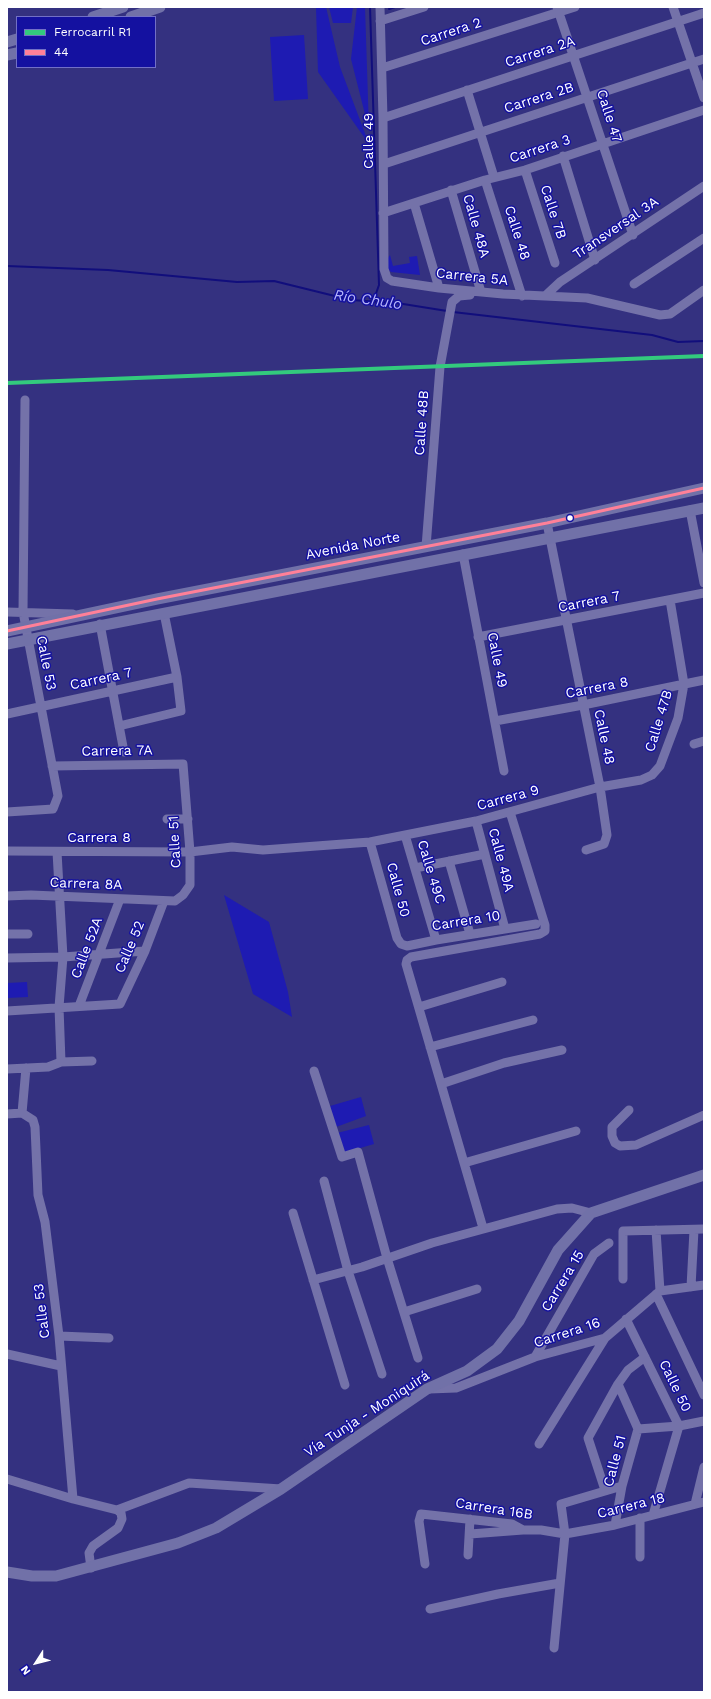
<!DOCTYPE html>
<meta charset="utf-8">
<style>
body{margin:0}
#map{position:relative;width:711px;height:1699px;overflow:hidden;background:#343180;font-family:"Work Sans",sans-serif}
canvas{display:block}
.frame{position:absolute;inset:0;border:8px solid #fff;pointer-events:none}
.legend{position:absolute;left:16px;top:16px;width:140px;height:52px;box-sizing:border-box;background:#1411a0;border:1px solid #7270c6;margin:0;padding:5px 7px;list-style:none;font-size:12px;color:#fff}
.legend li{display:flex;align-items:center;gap:8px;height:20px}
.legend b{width:20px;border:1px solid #7270c6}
.north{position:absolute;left:16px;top:1643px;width:40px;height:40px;-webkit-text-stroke:3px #1411a0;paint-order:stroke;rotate:234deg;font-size:11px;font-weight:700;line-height:16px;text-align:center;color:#fff}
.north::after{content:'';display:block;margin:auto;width:14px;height:18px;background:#fff;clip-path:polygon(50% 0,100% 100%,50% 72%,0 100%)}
</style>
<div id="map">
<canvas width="711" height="1699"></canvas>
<div class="frame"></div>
<ul class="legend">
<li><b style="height:5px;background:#33ca7d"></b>Ferrocarril R1</li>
<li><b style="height:5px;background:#ff8098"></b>44</li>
</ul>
<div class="north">N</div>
</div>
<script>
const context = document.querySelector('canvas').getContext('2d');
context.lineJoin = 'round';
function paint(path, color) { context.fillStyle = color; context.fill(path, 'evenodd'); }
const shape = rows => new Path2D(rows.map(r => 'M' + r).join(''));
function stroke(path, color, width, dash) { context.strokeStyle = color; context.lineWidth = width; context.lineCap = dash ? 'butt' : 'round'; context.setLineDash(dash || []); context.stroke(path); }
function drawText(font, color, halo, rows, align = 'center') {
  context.font = font + ' "Work Sans",sans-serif'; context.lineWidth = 3; context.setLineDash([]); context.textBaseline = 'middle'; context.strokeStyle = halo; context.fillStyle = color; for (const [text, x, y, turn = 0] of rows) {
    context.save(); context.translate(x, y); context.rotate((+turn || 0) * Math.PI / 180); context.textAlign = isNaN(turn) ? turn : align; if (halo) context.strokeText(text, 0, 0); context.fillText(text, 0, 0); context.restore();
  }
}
paint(shape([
 [316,7,326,7,340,67,369,144,318,72],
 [329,7,353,7,351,23,333,23],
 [357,7,365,7,369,130,351,59],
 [304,35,308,99,274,101,270,37],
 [390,255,393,266,410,263,409,257,417,256,420,275,391,272,388,269,388,258],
 [224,895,269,922,288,992,292,1017,253,994],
 [27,982,28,997,7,998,7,983],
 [361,1097,366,1116,336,1127,330,1106],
 [369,1125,374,1144,343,1153,337,1133]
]), '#1e1bb2');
stroke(shape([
 [370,7,379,285,373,302],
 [389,9,395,7],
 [7,266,108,270,237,282,274,281,351,300,397,303,447,311],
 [453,312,652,335,678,342,704,341]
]), '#110e7c', 2);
stroke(shape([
 [380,7,383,118,384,269,387,278,392,281,439,288,503,294,587,298,660,315,670,314,704,290],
 [557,7,633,235],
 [673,7,704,98],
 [380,21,424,7],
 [382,68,575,7],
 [467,90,494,177],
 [383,118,704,13],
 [563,156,595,260],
 [384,164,704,59],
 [525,170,555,263],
 [485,180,522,296],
 [451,190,481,292],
 [414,203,439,288],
 [383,213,485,180,525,170,704,110],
 [634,284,704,238],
 [545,296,560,282,704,186],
 [690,510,704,583],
 [547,523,600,787,607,835,604,844,586,850],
 [426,547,440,367,452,302,459,296,470,295],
 [463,554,504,771],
 [7,612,73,614],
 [100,624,124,752],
 [478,637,704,593],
 [7,714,177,677],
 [495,721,583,705,704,680],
 [119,726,181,711,177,677,164,613],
 [694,744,704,741],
 [7,812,53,809,58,796,23,612,25,400],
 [167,819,188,819],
 [476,821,505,929],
 [405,835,436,940],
 [370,842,397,938,401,944,407,946,436,940,536,924],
 [7,851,190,852,232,847,263,850,370,842,476,821,600,787,641,780,652,775,660,766,678,718,684,684,670,600],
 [57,852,63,957,59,1007,61,1062],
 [449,861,470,934],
 [415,868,485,854],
 [7,896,31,895,175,901,183,895,190,885,190,852,183,764,52,766],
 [7,934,28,934],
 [7,958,63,957,145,951],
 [79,1006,120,899],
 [419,1007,502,982],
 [7,1011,120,1004,145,951,164,901],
 [430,1047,533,1020],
 [7,1069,48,1067,61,1062,92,1061],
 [314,1071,342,1157,358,1152,387,1258,418,1358],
 [441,1084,504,1063,562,1050],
 [629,1110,612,1127,612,1136,615,1143,620,1146,636,1145,704,1115],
 [22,1113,26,1068],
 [7,1114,22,1113,33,1120,35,1127,38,1195,45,1222,59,1336,73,1499],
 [464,1163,576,1131],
 [324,1181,348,1271,382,1374],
 [293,1213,345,1385],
 [483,1228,406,964,407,960,411,957,540,934,545,931,545,925,510,812],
 [656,1230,660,1291],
 [623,1279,623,1231,704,1229],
 [313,1280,362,1267,432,1243,557,1209,572,1208,591,1213],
 [691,1287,694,1230],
 [656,1294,704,1395],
 [404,1312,477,1289],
 [626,1319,679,1426,653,1515],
 [59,1336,109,1338],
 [7,1354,61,1366],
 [535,1357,594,1254,609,1243],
 [429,1389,456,1388,535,1357,605,1338,660,1291,704,1285],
 [638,1429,679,1426,704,1421],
 [539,1444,605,1338],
 [7,1479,73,1499,117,1510],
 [605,1490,588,1438,618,1384,628,1370,645,1357],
 [695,1504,704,1467],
 [117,1510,189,1483,281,1489],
 [615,1525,622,1486,638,1429,618,1384],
 [470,1534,523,1530],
 [468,1555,470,1519],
 [640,1557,640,1518],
 [425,1564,419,1521,421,1514,512,1524,523,1530,541,1530,565,1534,615,1525,704,1502],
 [91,1568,89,1553,93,1546,118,1528,122,1519,121,1513,117,1510],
 [430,1609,498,1594,560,1583],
 [554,1648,565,1534,561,1504,622,1486]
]), '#7472a9', 9);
stroke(shape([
 [93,17,123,7],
 [131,17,160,7],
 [7,42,17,39],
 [7,55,17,53],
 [7,631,157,599,547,523,704,488],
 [7,644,704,508],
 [7,1572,32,1576,56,1576,178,1543,216,1528,281,1489,427,1389,467,1371,497,1349,519,1321,558,1250,591,1213,704,1175]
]), '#7171a8', 11);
stroke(shape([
 [7,631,157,599,547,523,704,488]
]), '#ff8098', 3);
stroke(shape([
 [7,383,704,356]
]), '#33ca7d', 4);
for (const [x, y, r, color] of [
 [570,518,3.5,"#fff"]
]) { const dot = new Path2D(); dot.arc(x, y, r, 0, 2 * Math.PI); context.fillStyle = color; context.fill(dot); stroke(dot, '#1411a0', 1.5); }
drawText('14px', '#fff', '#1411a0', [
 ["Carrera 2",451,32,-18],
 ["Carrera 2A",540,52,-18],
 ["Carrera 2B",539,98,-18],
 ["Calle 47",609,116,72],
 ["Calle 49",369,141,-90],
 ["Carrera 3",540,149,-18],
 ["Calle 7B",553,212,72],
 ["Calle 48A",476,226,74],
 ["Transversal 3A",616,228,-34],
 ["Calle 48",517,233,72],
 ["Carrera 5A",472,277,6],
 ["Calle 48B",422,423,-86],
 ["Avenida Norte",353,546,-11],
 ["Carrera 7",589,602,-11],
 ["Calle 49",497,660,79],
 ["Calle 53",46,663,79],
 ["Carrera 7",101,679,-12],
 ["Carrera 8",597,688,-11],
 ["Calle 47B",659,721,-73],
 ["Calle 48",604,737,78],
 ["Carrera 7A",117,751,-1],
 ["Carrera 9",508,798,-15],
 ["Carrera 8",99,838],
 ["Calle 51",175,842,-93],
 ["Calle 49A",501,860,75],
 ["Calle 49C",431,872,73],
 ["Carrera 8A",86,884,2],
 ["Calle 50",398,890,75],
 ["Carrera 10",466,921,-9],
 ["Calle 52",130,947,-67],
 ["Calle 52A",87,948,-69],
 ["Carrera 15",563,1281,-59],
 ["Calle 53",42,1311,-97],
 ["Carrera 16",567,1333,-18],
 ["Calle 50",675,1386,64],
 ["Vía Tunja - Moniquirá",367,1414,-33],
 ["Calle 51",615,1461,-75],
 ["Carrera 18",631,1506,-14],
 ["Carrera 16B",494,1509,9]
]);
drawText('italic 15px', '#b6b5fb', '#1411a0', [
 ["Río Chulo",368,300,8]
]);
</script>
